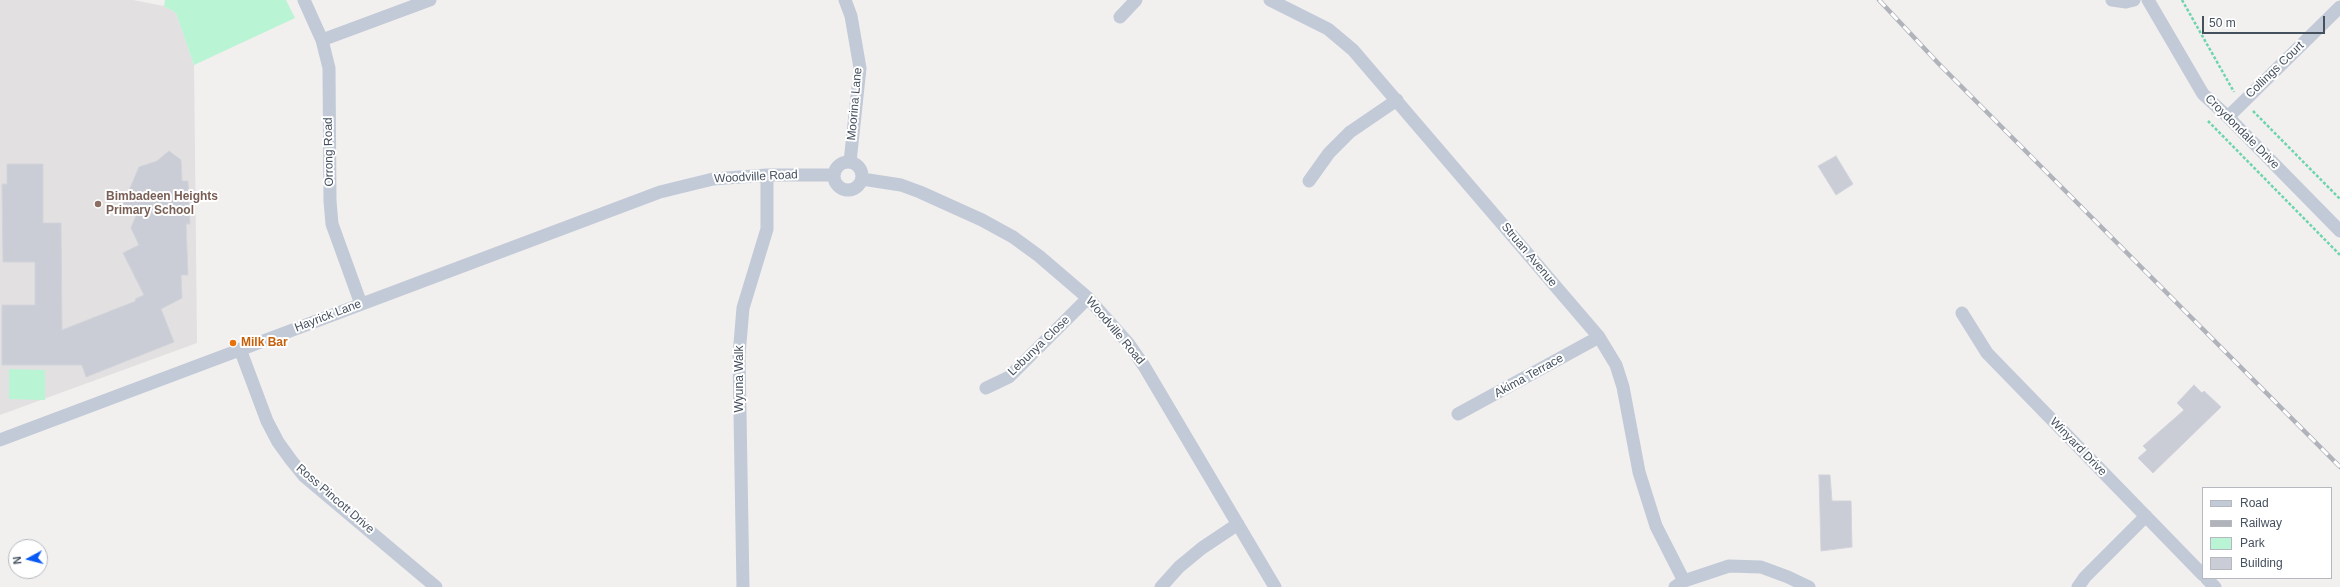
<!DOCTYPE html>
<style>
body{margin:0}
#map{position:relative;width:2340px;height:587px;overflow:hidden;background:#f2efef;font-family:Arial,sans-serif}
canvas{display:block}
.legend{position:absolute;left:2202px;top:487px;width:130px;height:92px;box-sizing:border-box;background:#fff;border:1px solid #b5b9bf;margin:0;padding:5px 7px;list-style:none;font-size:12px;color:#45505f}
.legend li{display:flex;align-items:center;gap:8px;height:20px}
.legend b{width:20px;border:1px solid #b5b9bf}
.north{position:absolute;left:8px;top:539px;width:40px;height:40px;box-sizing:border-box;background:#fff;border:1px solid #b5b9bf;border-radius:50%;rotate:263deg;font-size:11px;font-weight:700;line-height:16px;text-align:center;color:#45505f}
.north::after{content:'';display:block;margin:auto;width:14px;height:18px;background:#0659f5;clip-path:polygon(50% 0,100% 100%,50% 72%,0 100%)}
.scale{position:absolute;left:2202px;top:16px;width:123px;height:18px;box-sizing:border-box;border:2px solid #45505f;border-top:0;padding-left:5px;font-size:12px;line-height:14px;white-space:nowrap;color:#45505f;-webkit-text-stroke:3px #fff;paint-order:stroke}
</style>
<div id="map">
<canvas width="2340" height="587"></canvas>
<ul class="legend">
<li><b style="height:5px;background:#c1cad6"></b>Road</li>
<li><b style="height:5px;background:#b0b3ba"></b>Railway</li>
<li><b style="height:11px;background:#b9f4d5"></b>Park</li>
<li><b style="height:11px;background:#cacdd5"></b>Building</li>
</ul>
<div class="north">N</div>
<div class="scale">50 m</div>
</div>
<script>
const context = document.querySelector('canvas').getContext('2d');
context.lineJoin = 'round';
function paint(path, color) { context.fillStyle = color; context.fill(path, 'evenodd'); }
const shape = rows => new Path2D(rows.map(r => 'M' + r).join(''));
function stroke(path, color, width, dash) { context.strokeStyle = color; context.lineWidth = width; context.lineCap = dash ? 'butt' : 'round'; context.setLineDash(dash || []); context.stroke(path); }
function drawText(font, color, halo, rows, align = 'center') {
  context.font = font + ' Arial,sans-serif'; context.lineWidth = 4; context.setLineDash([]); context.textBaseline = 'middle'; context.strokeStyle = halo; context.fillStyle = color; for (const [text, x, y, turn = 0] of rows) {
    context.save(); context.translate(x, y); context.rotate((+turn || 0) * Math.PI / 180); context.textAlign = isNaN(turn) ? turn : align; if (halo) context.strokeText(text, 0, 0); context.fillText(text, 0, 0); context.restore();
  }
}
paint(shape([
 [0,0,133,0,164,6,176,13,194,65,197,343,0,415]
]), '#e3e0e1');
paint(shape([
 [165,0,286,0,295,18,194,65,176,13,164,6],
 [9,369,45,370,45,400,9,399]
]), '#b9f4d5');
const building = shape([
 [169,151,181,160,182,181,188,181,190,224,186,224,188,275,181,275,182,298,161,309,174,342,86,377,82,365,2,365,2,305,35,305,35,262,3,262,2,184,7,184,7,164,43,164,43,223,61,223,62,330,136,301,135,299,144,295,123,253,139,245,131,228,137,213,122,207,139,167,157,161,169,151],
 [1836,156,1853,184,1836,195,1818,166,1836,156],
 [2194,385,2202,393,2204,391,2221,407,2153,473,2138,458,2147,450,2143,446,2184,410,2177,403,2194,385],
 [1819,475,1830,475,1832,501,1851,501,1852,547,1821,551,1819,475]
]);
paint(building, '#cacdd5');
stroke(building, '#d2d4db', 1);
stroke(shape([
 [2182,0,2234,92],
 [2253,111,2340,199],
 [2208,121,2340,255]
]), '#6dd5ac', 2.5, [3, 2]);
stroke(shape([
 [304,0,322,40,329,68,330,201,332,224,361,304],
 [845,0,851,16,860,68,850,162],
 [1270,0,1328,29,1353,50,1599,337,1616,365,1623,387,1639,472,1656,526,1684,581],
 [2112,0,2126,2,2134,0],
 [2148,0,2203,94,2228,117,2340,231],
 [1120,17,1136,0],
 [322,40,430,0],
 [2228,117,2340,7],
 '834 176a14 14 0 1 1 28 0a14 14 0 1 1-28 0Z',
 [862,179,901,185,920,192,982,220,1013,237,1039,256,1088,298,1128,343,1144,366,1275,587],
 [1309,181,1329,153,1350,132,1397,100],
 [1962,313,1987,353,2203,575],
 [240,349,267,421,278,442,291,460,304,476,436,587],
 [986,388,1009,377,1088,298],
 [1458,414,1599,337],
 [0,440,660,192,713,179,767,175,834,175],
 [2206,578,2215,587],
 [743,587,739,355,743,308,767,229,767,175],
 [1161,587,1179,567,1202,548,1238,524],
 [1675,587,1684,581,1729,566,1761,567,1788,577,1809,587],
 [2078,587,2085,577,2146,516]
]), '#c1cad6', 13);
const rail = shape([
 [1879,0,1938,63,2340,467]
]);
stroke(rail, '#b0b3ba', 4.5);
stroke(rail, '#fff', 3, [9]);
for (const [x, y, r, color] of [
 [98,204,4,"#8d6e63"],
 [233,343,4,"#e8710a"]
]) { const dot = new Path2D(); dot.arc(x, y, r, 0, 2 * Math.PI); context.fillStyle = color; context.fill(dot); stroke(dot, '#fff', 1.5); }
drawText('12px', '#45505f', '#fff', [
 ["Collings Court",2275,70,-44],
 ["Moorina Lane",855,104,-85],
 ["Croydondale Drive",2242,132,45],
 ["Orrong Road",329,152,-91],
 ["Woodville Road",756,177,-3],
 ["Struan Avenue",1529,255,50],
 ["Hayrick Lane",328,316,-21],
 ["Woodville Road",1115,331,50],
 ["Lebunya Close",1039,346,-44],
 ["Akima Terrace",1529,376,-29],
 ["Wyuna Walk",740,379,-90],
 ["Winyard Drive",2078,447,46],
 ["Ross Pincott Drive",335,499,41]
]);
drawText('bold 12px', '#785e54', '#fff', [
 ["Bimbadeen Heights",106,197],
 ["Primary School",106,211]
], 'left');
drawText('bold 12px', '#c56008', '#fff', [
 ["Milk Bar",241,343]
], 'left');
</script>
